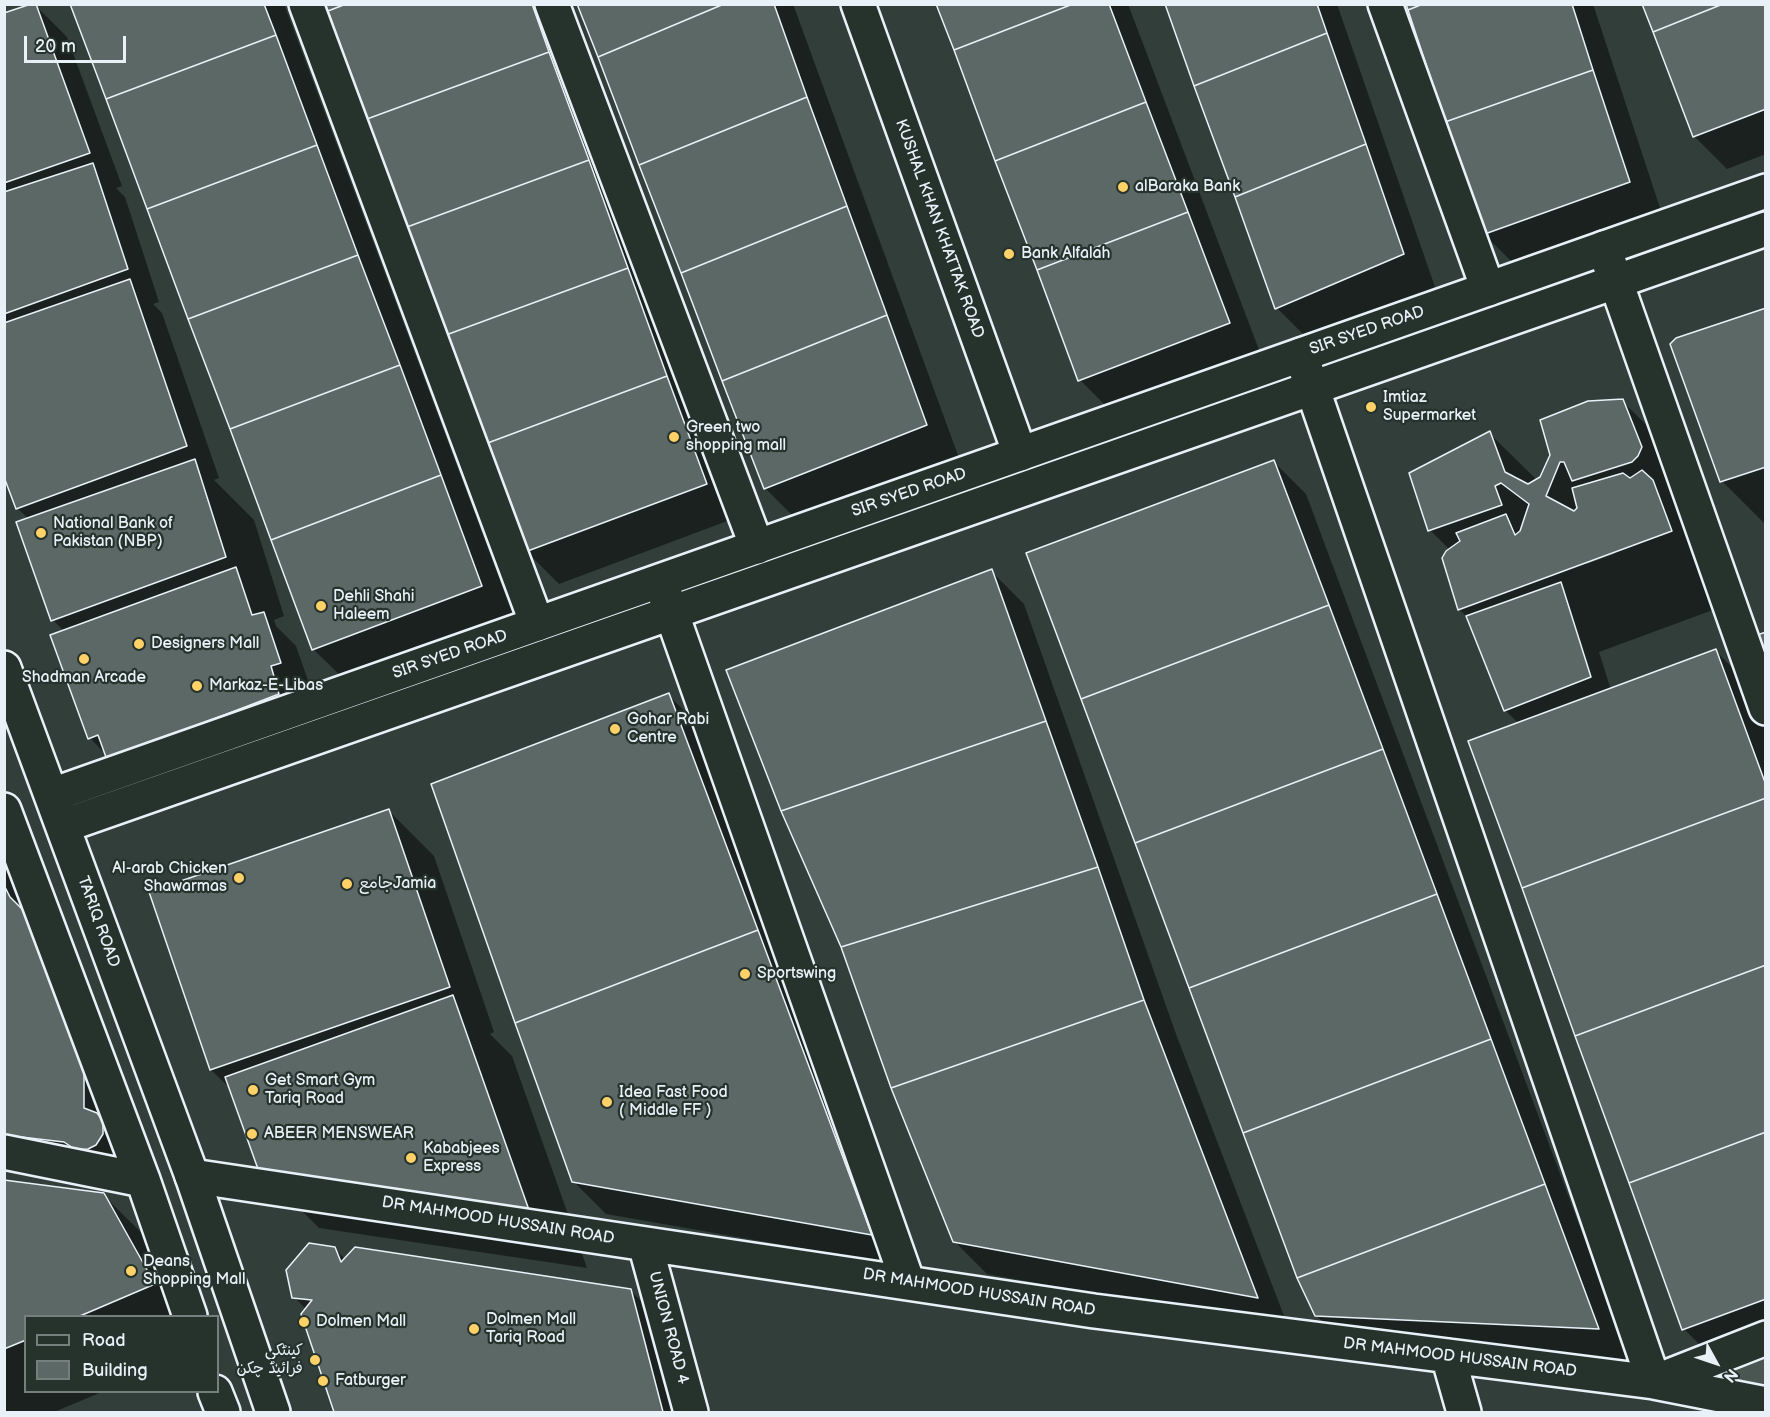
<!DOCTYPE html>
<meta charset="utf-8">
<style>
body{margin:0}
#map{position:relative;width:1770px;height:1417px;overflow:hidden;background:#323e39;font-family:"Balsamiq Sans",sans-serif}
canvas{display:block}
.frame{position:absolute;inset:0;border:6px solid #e8f1f8;pointer-events:none}
.legend{position:absolute;left:24px;top:1315px;width:195px;height:78px;box-sizing:border-box;background:#26332d;border:2px solid #747f7e;margin:0;padding:8px 10px;list-style:none;font-size:18px;color:#e8f1f8}
.legend li{display:flex;align-items:center;gap:12px;height:30px}
.legend b{width:30px;border:2px solid #747f7e}
.north{position:absolute;left:1686px;top:1333px;width:60px;height:60px;-webkit-text-stroke:4px #26332d;paint-order:stroke;rotate:130deg;font-size:16px;font-weight:700;line-height:24px;text-align:center;color:#e8f1f8}
.north::after{content:'';display:block;margin:auto;width:21px;height:27px;background:#e8f1f8;clip-path:polygon(50% 0,100% 100%,50% 72%,0 100%)}
.scale{position:absolute;left:24px;top:36px;width:102px;height:27px;box-sizing:border-box;border:3px solid #e8f1f8;border-top:0;padding-left:8px;font-size:18px;line-height:21px;white-space:nowrap;color:#e8f1f8;-webkit-text-stroke:4px #26332d;paint-order:stroke}
</style>
<div id="map">
<canvas width="1770" height="1417"></canvas>
<div class="frame"></div>
<ul class="legend">
<li><b style="height:8px;background:#26332d"></b>Road</li>
<li><b style="height:16px;background:#5c6865"></b>Building</li>
</ul>
<div class="north">N</div>
<div class="scale">20 m</div>
</div>
<script>
const context = document.querySelector('canvas').getContext('2d');
context.lineJoin = 'round';
function paint(path, color) { context.fillStyle = color; context.fill(path, 'evenodd'); }
const shape = rows => new Path2D(rows.map(r => 'M' + r).join(''));
function stroke(path, color, width, dash) { context.strokeStyle = color; context.lineWidth = width; context.lineCap = dash ? 'butt' : 'round'; context.setLineDash(dash || []); context.stroke(path); }
function drawText(font, color, halo, rows, align = 'center') {
  context.font = font + ' "Balsamiq Sans","Playpen Sans Arabic",sans-serif'; context.lineWidth = 4.5; context.setLineDash([]); context.textBaseline = 'middle'; context.strokeStyle = halo; context.fillStyle = color; for (const [text, x, y, turn = 0] of rows) {
    context.save(); context.translate(x, y); context.rotate((+turn || 0) * Math.PI / 180); context.textAlign = isNaN(turn) ? turn : align; if (halo) context.strokeText(text, 0, 0); context.fillText(text, 0, 0); context.restore();
  }
}
paint(shape([
 [1765,1338,1765,1397,1654,1382]
]), '#495651');
paint(shape([
 [72,4,284,4,514,618,346,681,313,649],
 [327,4,551,4,738,517,559,584,526,551],
 [579,4,793,4,959,458,798,521,765,488],
 [938,4,1128,4,1261,355,1112,412,1080,380],
 [1166,4,1337,4,1435,287,1309,340,1277,308],
 [1408,4,1593,4,1662,214,1516,266,1484,234],
 [1644,4,1766,4,1766,154,1727,169,1695,137],
 [35,5,67,37,122,186,116,188,125,197,159,302,153,304,162,313,219,478,214,480,254,520,284,616,274,620,276,626,296,646,313,695,302,698,311,727,141,791,90,738,64,631,53,620,29,519,17,508,4,473,4,15],
 [1766,309,1766,525,1722,481],
 [1622,401,1692,470,1740,600,1599,652,1611,690,1716,651,1748,684,1766,731,1766,1343,1716,1361,1684,1329,1519,724,1505,710,1469,619,1459,609,1450,550,1430,530,1489,433,1537,480],
 [1613,551,1614,554,1587,564,1585,561],
 [1274,462,1306,494,1630,1361,1348,1348,1316,1315],
 [991,571,1024,604,1176,1034,1289,1329,987,1274,954,1241,843,946],
 [668,695,701,727,903,1266,606,1214,573,1181],
 [389,811,434,856,494,1032,490,1034,512,1056,587,1268,319,1228,259,1168,231,1089,211,1070],
 [4,834,99,1012,135,1166,4,1163],
 [4,1182,103,1195,163,1254,198,1316,26,1316,26,1392,102,1392,54,1412,4,1412],
 [334,1248,346,1260,630,1290,689,1349,706,1412,335,1412,303,1315,307,1310,294,1297]
]), '#0007');
const building = shape([
 [31,4,36,4,90,153,4,183,4,13,31,4],
 [70,4,264,4,276,35,106,99,70,4],
 [325,4,346,4,328,11,325,4],
 [346,4,532,4,549,52,367,119,328,11,346,4],
 [577,4,724,4,598,57,577,4],
 [724,4,774,4,807,97,639,165,598,57,724,4],
 [936,4,1073,4,954,50,936,4],
 [1073,4,1109,4,1146,102,995,161,954,50,1073,4],
 [1165,4,1317,4,1327,33,1194,86,1165,4],
 [1406,4,1423,4,1408,10,1406,4],
 [1423,4,1572,4,1593,70,1445,122,1408,10,1423,4],
 [1642,4,1723,4,1653,32,1642,4],
 [1723,4,1766,4,1766,109,1693,137,1653,32,1723,4],
 [1327,33,1366,144,1235,197,1194,86,1327,33],
 [276,35,317,145,147,209,106,99,276,35],
 [549,52,589,160,407,227,367,119,549,52],
 [1593,70,1630,182,1482,235,1445,122,1593,70],
 [807,97,847,206,681,273,639,165,807,97],
 [1146,102,1188,212,1037,270,995,161,1146,102],
 [1366,144,1404,254,1275,309,1235,197,1366,144],
 [317,145,358,255,188,319,147,209,317,145],
 [589,160,628,268,446,335,407,227,589,160],
 [93,163,128,269,4,314,4,192,93,163],
 [847,206,887,315,722,381,681,273,847,206],
 [1188,212,1230,323,1078,381,1037,270,1188,212],
 [358,255,400,365,230,429,188,319,358,255],
 [628,268,667,376,485,444,446,335,628,268],
 [130,279,187,446,16,509,4,477,4,323,130,279],
 [1766,308,1766,467,1720,482,1670,344,1676,338,1766,308],
 [887,315,927,425,764,489,722,381,887,315],
 [400,365,441,475,271,540,230,429,400,365],
 [667,376,707,484,525,552,485,444,667,376],
 [1623,399,1642,447,1638,456,1632,462,1572,481,1564,462,1560,462,1546,496,1574,511,1577,508,1572,488,1623,473,1630,478,1642,470,1653,480,1672,531,1458,610,1442,558,1446,551,1460,541,1456,533,1506,514,1515,535,1520,531,1529,504,1501,483,1495,486,1502,505,1428,531,1409,473,1490,431,1505,472,1528,484,1540,477,1550,455,1540,420,1588,401,1623,399],
 [195,459,226,557,51,621,16,522,195,459],
 [1274,460,1329,605,1081,699,1026,553,1274,460],
 [441,475,482,586,312,650,271,540,441,475],
 [236,567,252,615,264,612,281,663,271,666,279,694,107,760,98,735,88,739,50,635,236,567],
 [992,569,1046,721,781,811,726,670,992,569],
 [1561,582,1591,677,1504,711,1466,616,1561,582],
 [1329,605,1383,749,1135,843,1081,699,1329,605],
 [1766,632,1766,658,1757,635,1766,632],
 [1716,649,1766,785,1766,798,1522,888,1468,741,1716,649],
 [669,693,758,930,515,1023,431,784,669,693],
 [1046,721,1098,867,841,947,781,811,1046,721],
 [1383,749,1437,894,1189,988,1135,843,1383,749],
 [1766,798,1766,965,1575,1036,1522,888,1766,798],
 [389,809,450,987,210,1070,149,892,389,809],
 [1098,867,1144,1000,891,1088,841,947,1098,867],
 [4,885,10,897,30,917,84,1066,84,1108,97,1113,103,1121,103,1134,96,1145,88,1149,76,1150,64,1142,4,1135,4,885],
 [1437,894,1491,1039,1243,1133,1189,988,1437,894],
 [758,930,872,1235,572,1182,515,1023,758,930],
 [1766,965,1766,1132,1629,1183,1575,1036,1766,965],
 [453,995,529,1210,258,1169,225,1077,453,995],
 [1144,1000,1258,1298,953,1242,891,1088,1144,1000],
 [1491,1039,1545,1184,1297,1278,1243,1133,1491,1039],
 [1766,1132,1766,1299,1682,1330,1629,1183,1766,1132],
 [4,1180,104,1193,155,1284,80,1316,26,1316,26,1340,4,1349,4,1180],
 [1545,1184,1599,1329,1315,1316,1297,1278,1545,1184],
 [309,1243,335,1247,341,1262,355,1247,631,1289,663,1412,334,1412,301,1314,312,1300,292,1298,286,1270,309,1243]
]);
paint(building, '#5c6865');
stroke(building, '#e8f1f8', 1.5);
const minor = shape([
 [306,4,537,624],
 [552,4,757,547],
 [858,4,1020,454],
 [1385,4,1488,289],
 [1604,248,1766,708],
 [1301,355,1654,1382,1766,1338],
 [662,586,908,1283],
 [192,1176,1094,1311,1654,1382,1766,1404],
 [645,1244,691,1412],
 [1448,1356,1464,1412]
]);
const major = shape([
 [4,668,192,1176,273,1412],
 [52,795,1766,191],
 [4,810,143,1180,190,1316],
 [63,826,1766,229],
 [4,1152,143,1180],
 [215,1392,223,1412]
]);
stroke(minor, '#e8f1f8', 38);
stroke(major, '#e8f1f8', 38);
stroke(minor, '#26332d', 33);
stroke(major, '#26332d', 33);
for (const [x, y, r, color] of [
 [1123,187,6,"#ffd166"],
 [1009,254,6,"#ffd166"],
 [1371,407,6,"#ffd166"],
 [674,437,6,"#ffd166"],
 [41,533,6,"#ffd166"],
 [321,606,6,"#ffd166"],
 [139,644,6,"#ffd166"],
 [84,659,6,"#ffd166"],
 [197,686,6,"#ffd166"],
 [615,729,6,"#ffd166"],
 [239,878,6,"#ffd166"],
 [347,884,6,"#ffd166"],
 [745,974,6,"#ffd166"],
 [253,1090,6,"#ffd166"],
 [607,1102,6,"#ffd166"],
 [252,1134,6,"#ffd166"],
 [411,1158,6,"#ffd166"],
 [131,1271,6,"#ffd166"],
 [304,1322,6,"#ffd166"],
 [474,1329,6,"#ffd166"],
 [315,1360,6,"#ffd166"],
 [323,1381,6,"#ffd166"]
]) { const dot = new Path2D(); dot.arc(x, y, r, 0, 2 * Math.PI); context.fillStyle = color; context.fill(dot); stroke(dot, '#26332d', 2); }
drawText('16px', '#e8f1f8', '#26332d', [
 ["alBaraka Bank",1135,187],
 ["Bank Alfalah",1021,254],
 ["Imtiaz",1383,398],
 ["Supermarket",1383,416],
 ["Green two",686,428],
 ["shopping mall",686,446],
 ["National Bank of",53,524],
 ["Pakistan (NBP)",53,542],
 ["Dehli Shahi",333,597],
 ["Haleem",333,615],
 ["Designers Mall",151,644],
 ["Shadman Arcade",84,678,"center"],
 ["Markaz-E-Libas",209,686],
 ["Gohar Rabi",627,720],
 ["Centre",627,738],
 ["Al-arab Chicken",227,869,"right"],
 ["Shawarmas",227,887,"right"],
 ["جامعJamia",359,884],
 ["Sportswing",757,974],
 ["Get Smart Gym",265,1081],
 ["Tariq Road",265,1099],
 ["Idea Fast Food",619,1093],
 ["( Middle FF )",619,1111],
 ["ABEER MENSWEAR",264,1134],
 ["Kababjees",423,1149],
 ["Express",423,1167],
 ["Deans",143,1262],
 ["Shopping Mall",143,1280],
 ["Dolmen Mall",486,1320],
 ["Tariq Road",486,1338],
 ["Dolmen Mall",316,1322],
 ["کینٹکی",303,1351,"right"],
 ["فرائیڈ چکن",303,1369,"right"],
 ["Fatburger",335,1381]
], 'left');
drawText('16px', '#e8f1f8', '#26332d', [
 ["KUSHAL KHAN KHATTAK ROAD",939,229,70],
 ["SIR SYED ROAD",1367,331,-19],
 ["SIR SYED ROAD",909,493,-19],
 ["SIR SYED ROAD",450,655,-19],
 ["TARIQ ROAD",98,922,70],
 ["DR MAHMOOD HUSSAIN ROAD",498,1221,9],
 ["DR MAHMOOD HUSSAIN ROAD",979,1293,9],
 ["UNION ROAD 4",668,1328,75],
 ["DR MAHMOOD HUSSAIN ROAD",1460,1358,7]
]);
</script>
